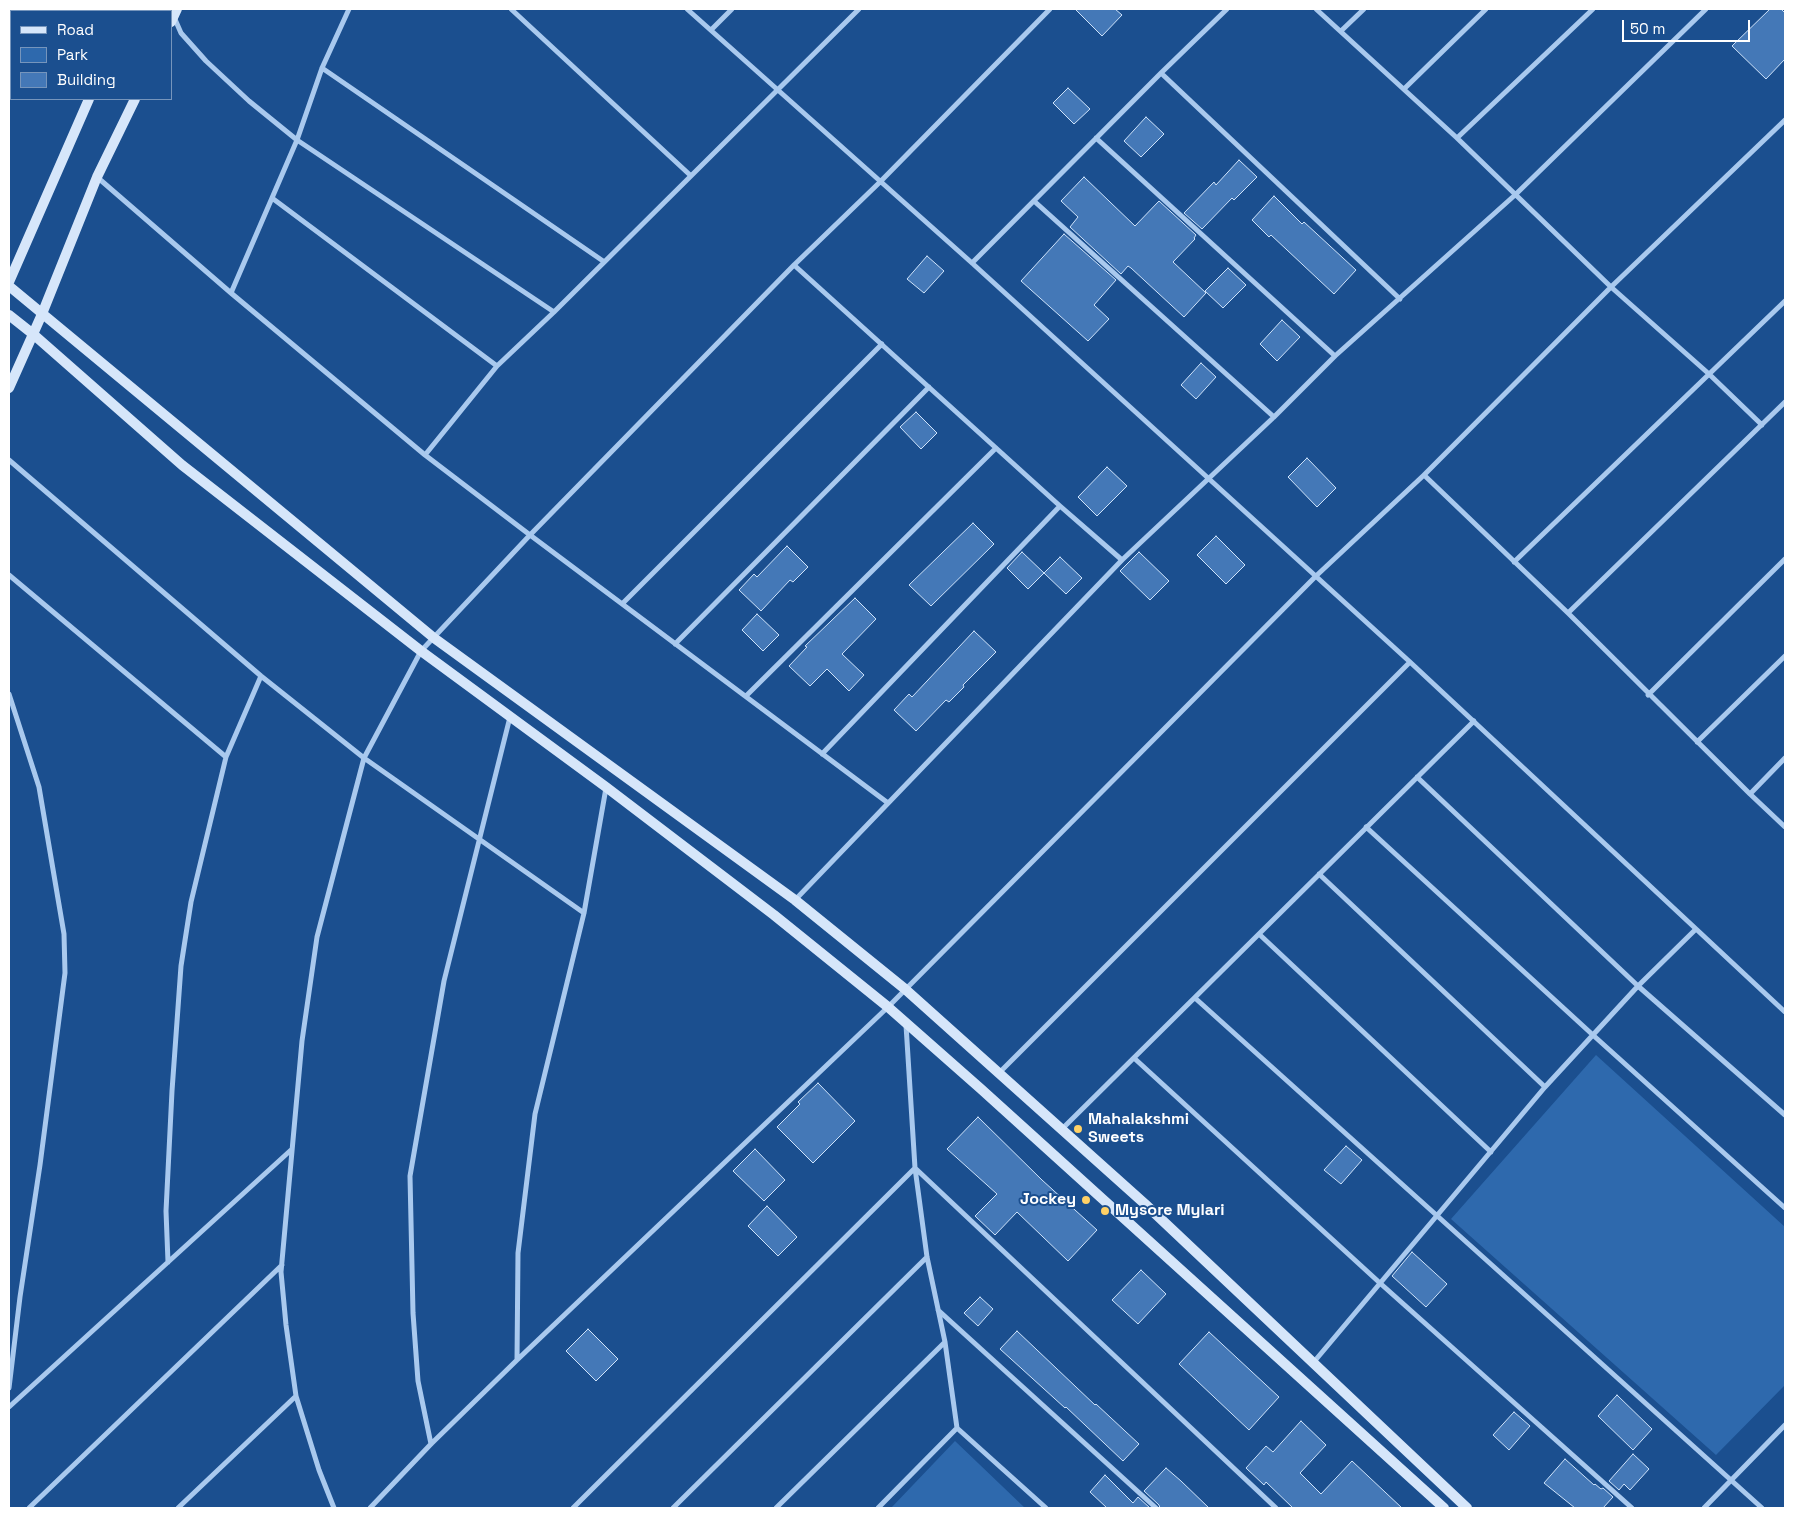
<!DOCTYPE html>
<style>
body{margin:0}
#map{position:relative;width:1794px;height:1517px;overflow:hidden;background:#1b4f8f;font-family:"Space Grotesk",sans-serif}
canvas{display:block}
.frame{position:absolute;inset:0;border:10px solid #fff;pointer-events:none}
.legend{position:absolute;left:10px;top:10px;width:162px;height:90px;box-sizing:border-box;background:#1b4f8f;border:1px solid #7695bc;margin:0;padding:6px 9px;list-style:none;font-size:15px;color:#fff}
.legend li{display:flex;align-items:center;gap:10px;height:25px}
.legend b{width:25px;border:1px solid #7695bc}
.scale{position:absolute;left:1622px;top:20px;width:128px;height:22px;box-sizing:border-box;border:2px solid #fff;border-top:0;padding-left:6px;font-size:15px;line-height:18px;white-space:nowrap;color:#fff;-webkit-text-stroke:4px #1b4f8f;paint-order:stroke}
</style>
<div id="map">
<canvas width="1794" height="1517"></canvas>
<div class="frame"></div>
<ul class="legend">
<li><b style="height:6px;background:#d6e6fa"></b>Road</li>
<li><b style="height:14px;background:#2e69ad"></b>Park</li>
<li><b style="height:14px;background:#4478b7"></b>Building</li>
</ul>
<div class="scale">50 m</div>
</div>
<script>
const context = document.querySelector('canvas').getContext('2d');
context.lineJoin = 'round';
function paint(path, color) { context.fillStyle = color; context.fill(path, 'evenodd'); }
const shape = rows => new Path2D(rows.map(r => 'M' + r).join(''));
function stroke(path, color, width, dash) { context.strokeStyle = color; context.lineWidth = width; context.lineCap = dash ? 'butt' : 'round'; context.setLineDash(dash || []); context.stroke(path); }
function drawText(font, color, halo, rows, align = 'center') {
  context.font = font + ' "Space Grotesk",sans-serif'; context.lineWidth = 4; context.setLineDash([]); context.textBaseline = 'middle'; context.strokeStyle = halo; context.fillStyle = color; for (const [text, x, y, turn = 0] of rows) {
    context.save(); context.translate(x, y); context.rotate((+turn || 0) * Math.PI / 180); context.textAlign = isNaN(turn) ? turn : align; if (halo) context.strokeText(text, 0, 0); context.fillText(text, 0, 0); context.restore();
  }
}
paint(shape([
 [1596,1055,1785,1227,1785,1385,1716,1455,1451,1219],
 [955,1441,1025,1508,891,1508]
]), '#2e69ad');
const building = shape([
 [1075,9,1115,9,1122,15,1102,36,1075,9],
 [1770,9,1781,9,1785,13,1785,59,1766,79,1732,46,1770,9],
 [1068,88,1090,109,1074,124,1053,103,1068,88],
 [1146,117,1164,134,1141,157,1124,141,1146,117],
 [1239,160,1257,177,1234,200,1232,198,1202,229,1184,213,1214,182,1216,185,1239,160],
 [1084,177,1135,226,1159,201,1196,235,1194,238,1195,239,1173,262,1206,293,1184,317,1131,268,1128,266,1121,274,1070,227,1078,217,1061,201,1084,177],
 [1274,196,1302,224,1304,222,1356,270,1334,294,1271,235,1269,237,1252,220,1274,196],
 [1064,234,1116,280,1094,305,1109,319,1088,341,1021,281,1064,234],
 [927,256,944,271,924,293,907,279,927,256],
 [1228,268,1246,285,1223,308,1205,291,1228,268],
 [1282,320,1300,337,1277,361,1260,344,1282,320],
 [1201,363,1216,377,1196,399,1181,385,1201,363],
 [916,412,937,433,921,449,900,427,916,412],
 [1307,458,1336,488,1317,507,1288,477,1307,458],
 [1107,467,1127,486,1097,516,1078,497,1107,467],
 [973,523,994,544,931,606,909,585,973,523],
 [1216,536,1245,565,1226,584,1197,555,1216,536],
 [787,546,808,567,793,582,790,580,761,611,739,590,754,574,757,577,787,546],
 [1022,552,1044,573,1028,589,1007,568,1022,552],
 [1139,552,1169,581,1150,600,1120,571,1139,552],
 [1060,557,1082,578,1066,594,1044,573,1060,557],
 [855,598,876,619,842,654,864,675,849,691,827,669,810,686,789,666,807,647,805,646,855,598],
 [757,614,779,635,763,651,742,630,757,614],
 [974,631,996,652,963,685,964,687,949,702,946,700,916,731,894,710,909,694,912,697,974,631],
 [818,1083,855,1121,813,1163,777,1127,800,1104,798,1102,818,1083],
 [978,1117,1042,1180,1097,1230,1068,1261,1017,1212,995,1235,975,1216,997,1194,947,1149,978,1117],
 [1346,1146,1362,1160,1341,1184,1324,1170,1346,1146],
 [755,1149,785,1180,764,1201,733,1171,755,1149],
 [767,1206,797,1237,778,1256,748,1226,767,1206],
 [1412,1252,1447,1284,1426,1307,1392,1276,1412,1252],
 [1141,1270,1166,1294,1138,1324,1112,1300,1141,1270],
 [980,1297,993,1309,978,1326,964,1313,980,1297],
 [588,1329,618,1359,596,1381,566,1351,588,1329],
 [1017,1331,1095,1405,1096,1404,1139,1444,1123,1461,1066,1407,1065,1408,1000,1349,1017,1331],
 [1209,1332,1279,1397,1249,1430,1179,1364,1209,1332],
 [1617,1395,1652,1429,1633,1450,1598,1416,1617,1395],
 [1514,1412,1530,1426,1509,1450,1493,1435,1514,1412],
 [1301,1421,1326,1445,1300,1473,1321,1494,1352,1461,1402,1508,1293,1508,1266,1482,1264,1485,1246,1468,1266,1446,1273,1452,1301,1421],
 [1633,1454,1649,1469,1630,1490,1624,1484,1619,1490,1609,1481,1633,1454],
 [1565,1459,1594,1485,1595,1484,1601,1489,1603,1488,1613,1497,1603,1508,1575,1508,1544,1483,1565,1459],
 [1166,1468,1181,1481,1209,1508,1160,1508,1159,1505,1144,1491,1166,1468],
 [1105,1475,1133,1503,1138,1497,1150,1508,1107,1508,1090,1492,1105,1475]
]);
paint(building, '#4478b7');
stroke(building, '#cfe3fa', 1);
stroke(shape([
 [164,9,166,11],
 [511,9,690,175],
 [687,9,972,263,1410,662,1785,1012],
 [1316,9,1457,138,1611,287,1709,374,1762,425],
 [174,17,181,33,206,61,249,101,297,140,554,312,497,366,425,455],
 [711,30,732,9],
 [1341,31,1364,9],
 [322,68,603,261],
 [1161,73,1400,299],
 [1404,89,1486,9],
 [1096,138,1335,356],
 [1457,138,1593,9],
 [97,177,231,293,425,455,530,535,421,651,364,758,317,937,302,1041,281,1272,286,1325,296,1396,319,1470,334,1508],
 [272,198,497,366],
 [1034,201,1274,417],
 [972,263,1161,73,1227,9],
 [794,265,1060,506,1122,560],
 [231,293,297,140,322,68,349,9],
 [554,312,859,9],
 [9,460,261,676,364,758,584,913],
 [1424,475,1568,613,1750,794,1785,827],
 [1514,562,1785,301],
 [9,575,226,757],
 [623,603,882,344],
 [1568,613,1785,402],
 [675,644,929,387],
 [9,694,39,787,64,934,65,973,40,1165,20,1297,9,1388],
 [1648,695,1785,559],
 [746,696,996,448],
 [1697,742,1785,656],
 [822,754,1060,506],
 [1417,777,1638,986,1785,1115],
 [1750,794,1785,758],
 [888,803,530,535,794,265,880,182,1050,9],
 [1366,827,1594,1036,1785,1208],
 [1319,874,1545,1087],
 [795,900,1122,560,1274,417,1335,356,1515,195,1706,9],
 [1259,934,1491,1152],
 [1195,998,1762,1508],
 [906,1025,915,1168,927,1257,945,1342,957,1428],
 [1134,1058,1381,1284,1632,1508],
 [999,1073,1410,662],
 [1062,1129,1474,721],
 [168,1262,166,1211,172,1091,181,966,191,902,226,757,261,676],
 [938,1310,1156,1508],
 [517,1360,518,1253,535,1114,584,913,606,788],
 [1313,1363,1545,1087,1638,986,1696,929],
 [9,1407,291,1150],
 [431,1444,418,1381,413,1313,410,1176,444,981,510,717],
 [29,1508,282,1265],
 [178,1508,296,1396],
 [370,1508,431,1444,517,1360,888,1007,1316,576,1424,475,1611,287,1785,120],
 [573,1508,915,1168,1276,1508],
 [673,1508,927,1257],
 [776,1508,945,1342],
 [878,1508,957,1428,1046,1508],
 [1704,1508,1785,1425]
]), '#a9c9ee', 5);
stroke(shape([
 [127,11,128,9],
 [171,22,177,9],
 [9,282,89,99],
 [9,286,434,638,795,900,905,989,1145,1204,1467,1508],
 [9,315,33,334,182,465,421,651,606,787,774,915,888,1007,981,1089,1444,1508],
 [9,388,42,314,97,177,135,99]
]), '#d6e6fa', 10);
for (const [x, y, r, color] of [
 [1078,1129,5,"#ffd166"],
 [1086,1200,5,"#ffd166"],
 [1105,1211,5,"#ffd166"]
]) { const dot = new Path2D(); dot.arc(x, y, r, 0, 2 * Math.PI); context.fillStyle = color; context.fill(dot); stroke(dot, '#1b4f8f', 2); }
drawText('bold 16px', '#fff', '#1b4f8f', [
 ["Mahalakshmi",1088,1120],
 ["Sweets",1088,1138],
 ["Jockey",1076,1200,"right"],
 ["Mysore Mylari",1115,1211]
], 'left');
</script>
